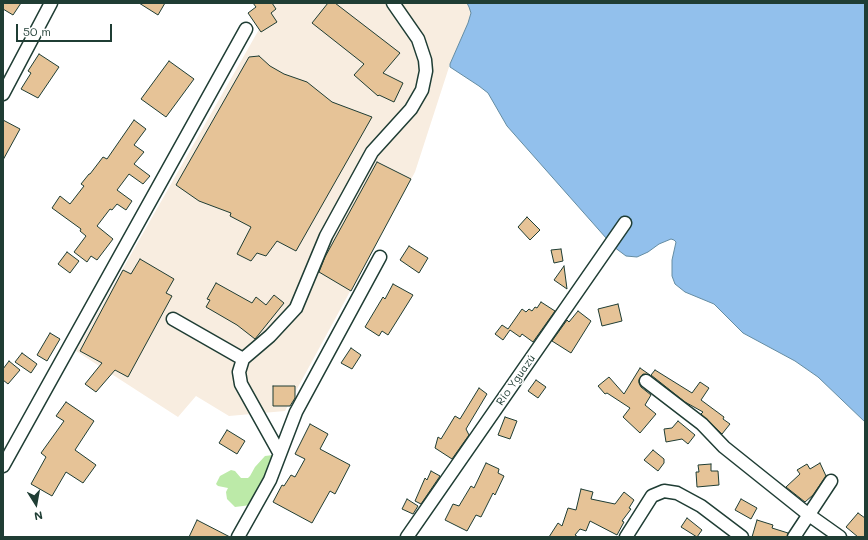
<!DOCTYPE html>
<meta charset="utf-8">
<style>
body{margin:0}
#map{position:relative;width:868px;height:540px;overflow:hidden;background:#fff;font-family:Mali,sans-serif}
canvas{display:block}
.frame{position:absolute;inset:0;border:4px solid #1f3d34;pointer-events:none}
.north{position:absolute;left:16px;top:484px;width:40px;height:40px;-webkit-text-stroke:3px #fff;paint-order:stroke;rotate:169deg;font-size:11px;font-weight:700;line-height:16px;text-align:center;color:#1f3d34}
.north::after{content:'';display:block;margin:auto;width:14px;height:18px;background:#1f3d34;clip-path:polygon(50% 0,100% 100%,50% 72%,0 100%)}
.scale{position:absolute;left:16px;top:24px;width:96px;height:18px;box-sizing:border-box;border:2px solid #1f3d34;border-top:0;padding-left:5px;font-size:12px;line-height:14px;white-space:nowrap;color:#1f3d34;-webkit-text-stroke:3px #fff;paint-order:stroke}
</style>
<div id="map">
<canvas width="868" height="540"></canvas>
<div class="frame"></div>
<div class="north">N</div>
<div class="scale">50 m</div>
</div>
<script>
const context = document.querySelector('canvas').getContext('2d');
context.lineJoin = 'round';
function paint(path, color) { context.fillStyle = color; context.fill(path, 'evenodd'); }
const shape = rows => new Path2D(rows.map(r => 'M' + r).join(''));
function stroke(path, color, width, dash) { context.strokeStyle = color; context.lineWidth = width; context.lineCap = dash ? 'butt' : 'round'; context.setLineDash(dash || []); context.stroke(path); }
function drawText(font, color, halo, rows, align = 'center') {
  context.font = font + ' Mali,sans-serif'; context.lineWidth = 3; context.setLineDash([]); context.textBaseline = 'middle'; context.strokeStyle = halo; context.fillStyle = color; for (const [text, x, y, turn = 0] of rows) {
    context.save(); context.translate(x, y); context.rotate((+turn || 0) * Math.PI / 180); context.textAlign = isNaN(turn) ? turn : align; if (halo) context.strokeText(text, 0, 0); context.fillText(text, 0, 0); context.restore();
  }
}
paint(shape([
 [274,3,467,3,469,7,471,13,468,23,450,64,415,172,285,411,229,416,196,396,178,417,76,351]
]), '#f8ede0');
paint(shape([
 [273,455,275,458,251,505,235,507,227,499,226,492,228,488,218,486,216,484,220,476,231,470,235,471,241,478,248,478,250,476,255,467,265,456]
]), '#bceaa8');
const water = shape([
 [467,3,865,3,865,422,818,377,795,361,743,333,714,304,685,292,675,284,672,276,672,260,676,242,674,240,671,239,659,244,648,252,637,257,626,256,614,247,507,126,488,93,479,86,450,67,450,64,468,23,471,13,469,7,467,3]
]);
paint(water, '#92c0ec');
stroke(water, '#648ca2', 1);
const building = shape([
 [3,3,21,3,13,15,3,9,3,3],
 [139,3,165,3,158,15,139,3],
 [253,3,272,3,276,9,271,13,277,22,261,32,248,13,256,7,253,3],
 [328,3,335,3,400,53,383,73,403,83,394,102,379,95,378,96,354,75,364,64,312,23,328,3],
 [39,54,59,67,38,98,21,89,31,73,28,71,39,54],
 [259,56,270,66,284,74,307,82,332,102,372,117,296,251,277,241,266,256,257,253,251,261,237,254,251,227,230,216,231,213,199,201,176,185,249,57,259,56],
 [169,61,194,79,166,117,141,99,169,61],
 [3,120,20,129,3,160,3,120],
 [134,120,146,129,134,145,144,152,134,164,150,176,143,184,129,174,117,190,132,201,126,210,117,204,112,210,110,209,97,226,113,239,97,260,91,256,87,262,74,252,86,236,80,231,81,229,52,208,60,196,70,204,84,186,81,184,89,174,90,174,103,157,107,159,134,120],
 [377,162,411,179,351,291,319,272,325,257,377,162],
 [527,217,540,230,530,240,518,227,527,217],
 [409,246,428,258,419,273,400,260,409,246],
 [561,249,563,261,554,263,551,250,561,249],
 [67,252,79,261,70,273,58,264,67,252],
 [140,259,174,279,166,293,172,296,128,377,115,370,96,392,85,384,102,363,80,351,123,270,131,274,140,259],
 [564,266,567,289,554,280,564,266],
 [216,283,252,303,256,297,266,305,274,295,284,303,255,339,237,325,206,307,210,300,207,299,216,283],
 [393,284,413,295,388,335,382,331,379,336,365,327,383,297,385,299,393,284],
 [541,302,555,311,533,342,522,334,520,337,510,330,503,340,495,334,502,325,508,329,522,309,526,312,529,309,532,311,535,307,537,308,541,302],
 [618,304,622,321,602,326,598,309,618,304],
 [578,311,591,321,571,353,552,341,567,320,569,322,578,311],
 [50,333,60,339,47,361,37,355,50,333],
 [351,348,361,355,352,369,341,363,351,348],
 [22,353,37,364,31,373,15,362,22,353],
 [9,361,20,370,8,384,3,380,3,369,9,361],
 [640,368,650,375,643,374,639,380,639,383,641,387,651,395,645,405,656,414,640,433,623,417,630,408,607,393,605,394,598,386,609,377,624,394,640,368],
 [655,370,692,393,700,382,709,388,701,400,724,417,723,419,730,424,722,434,701,414,703,412,685,402,651,375,655,370],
 [536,380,546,387,538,398,528,391,536,380],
 [273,386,295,386,295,398,290,406,273,406,273,386],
 [479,388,487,394,466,429,469,435,452,459,435,448,438,437,441,439,455,416,460,419,479,388],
 [66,402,94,421,75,450,96,465,83,483,66,472,52,496,31,484,46,457,41,453,64,421,56,416,66,402],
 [505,417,517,421,510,439,498,435,505,417],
 [678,421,695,435,688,444,682,439,666,442,664,429,672,428,678,421],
 [310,424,328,434,320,449,350,465,335,494,330,491,312,523,273,502,282,485,284,486,291,475,295,477,305,459,295,454,310,424],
 [227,430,245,441,237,454,219,443,227,430],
 [653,450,664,459,664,463,658,471,644,460,653,450],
 [486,463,499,469,498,473,504,476,495,495,493,493,481,517,476,515,467,531,445,520,453,504,459,506,471,486,474,488,486,463],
 [820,463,826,476,813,495,805,502,786,487,800,474,797,470,807,464,810,469,820,463],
 [711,464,711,471,718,471,719,485,697,487,696,472,699,472,698,465,711,464],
 [431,471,440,476,421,504,415,501,425,478,427,480,431,471],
 [581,489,593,492,591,499,615,504,624,492,634,500,629,508,631,509,622,521,624,522,617,535,590,521,586,531,580,529,575,535,578,537,549,537,558,523,562,526,568,508,576,510,581,489],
 [407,499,418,506,413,514,402,509,407,499],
 [741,499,757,508,751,519,735,510,741,499],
 [858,513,865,518,865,537,858,537,846,527,858,513],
 [687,518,702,530,697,537,681,527,687,518],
 [197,520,230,537,189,537,197,520],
 [757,520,773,525,772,528,788,533,787,537,752,537,757,520]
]);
paint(building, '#e6c397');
stroke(building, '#1f3d34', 1);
const minor = shape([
 [3,94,51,3],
 [173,319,243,359],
 [646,381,702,424,724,447,809,515,840,537],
 [280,454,241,384,239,372,243,359,270,336,296,308,326,236,372,152,411,109,422,90,426,71,425,60,418,39,393,3],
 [3,466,246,29],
 [238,537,270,480,296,412,380,257],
 [407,537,625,223],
 [626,537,652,496,664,491,677,493,701,506,742,537],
 [794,537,831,481]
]);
stroke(minor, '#1f3d34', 15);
stroke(minor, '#fff', 12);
drawText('11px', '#1f3d34', '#fff', [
 ["Río Yguazú",516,380,-55]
]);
</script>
